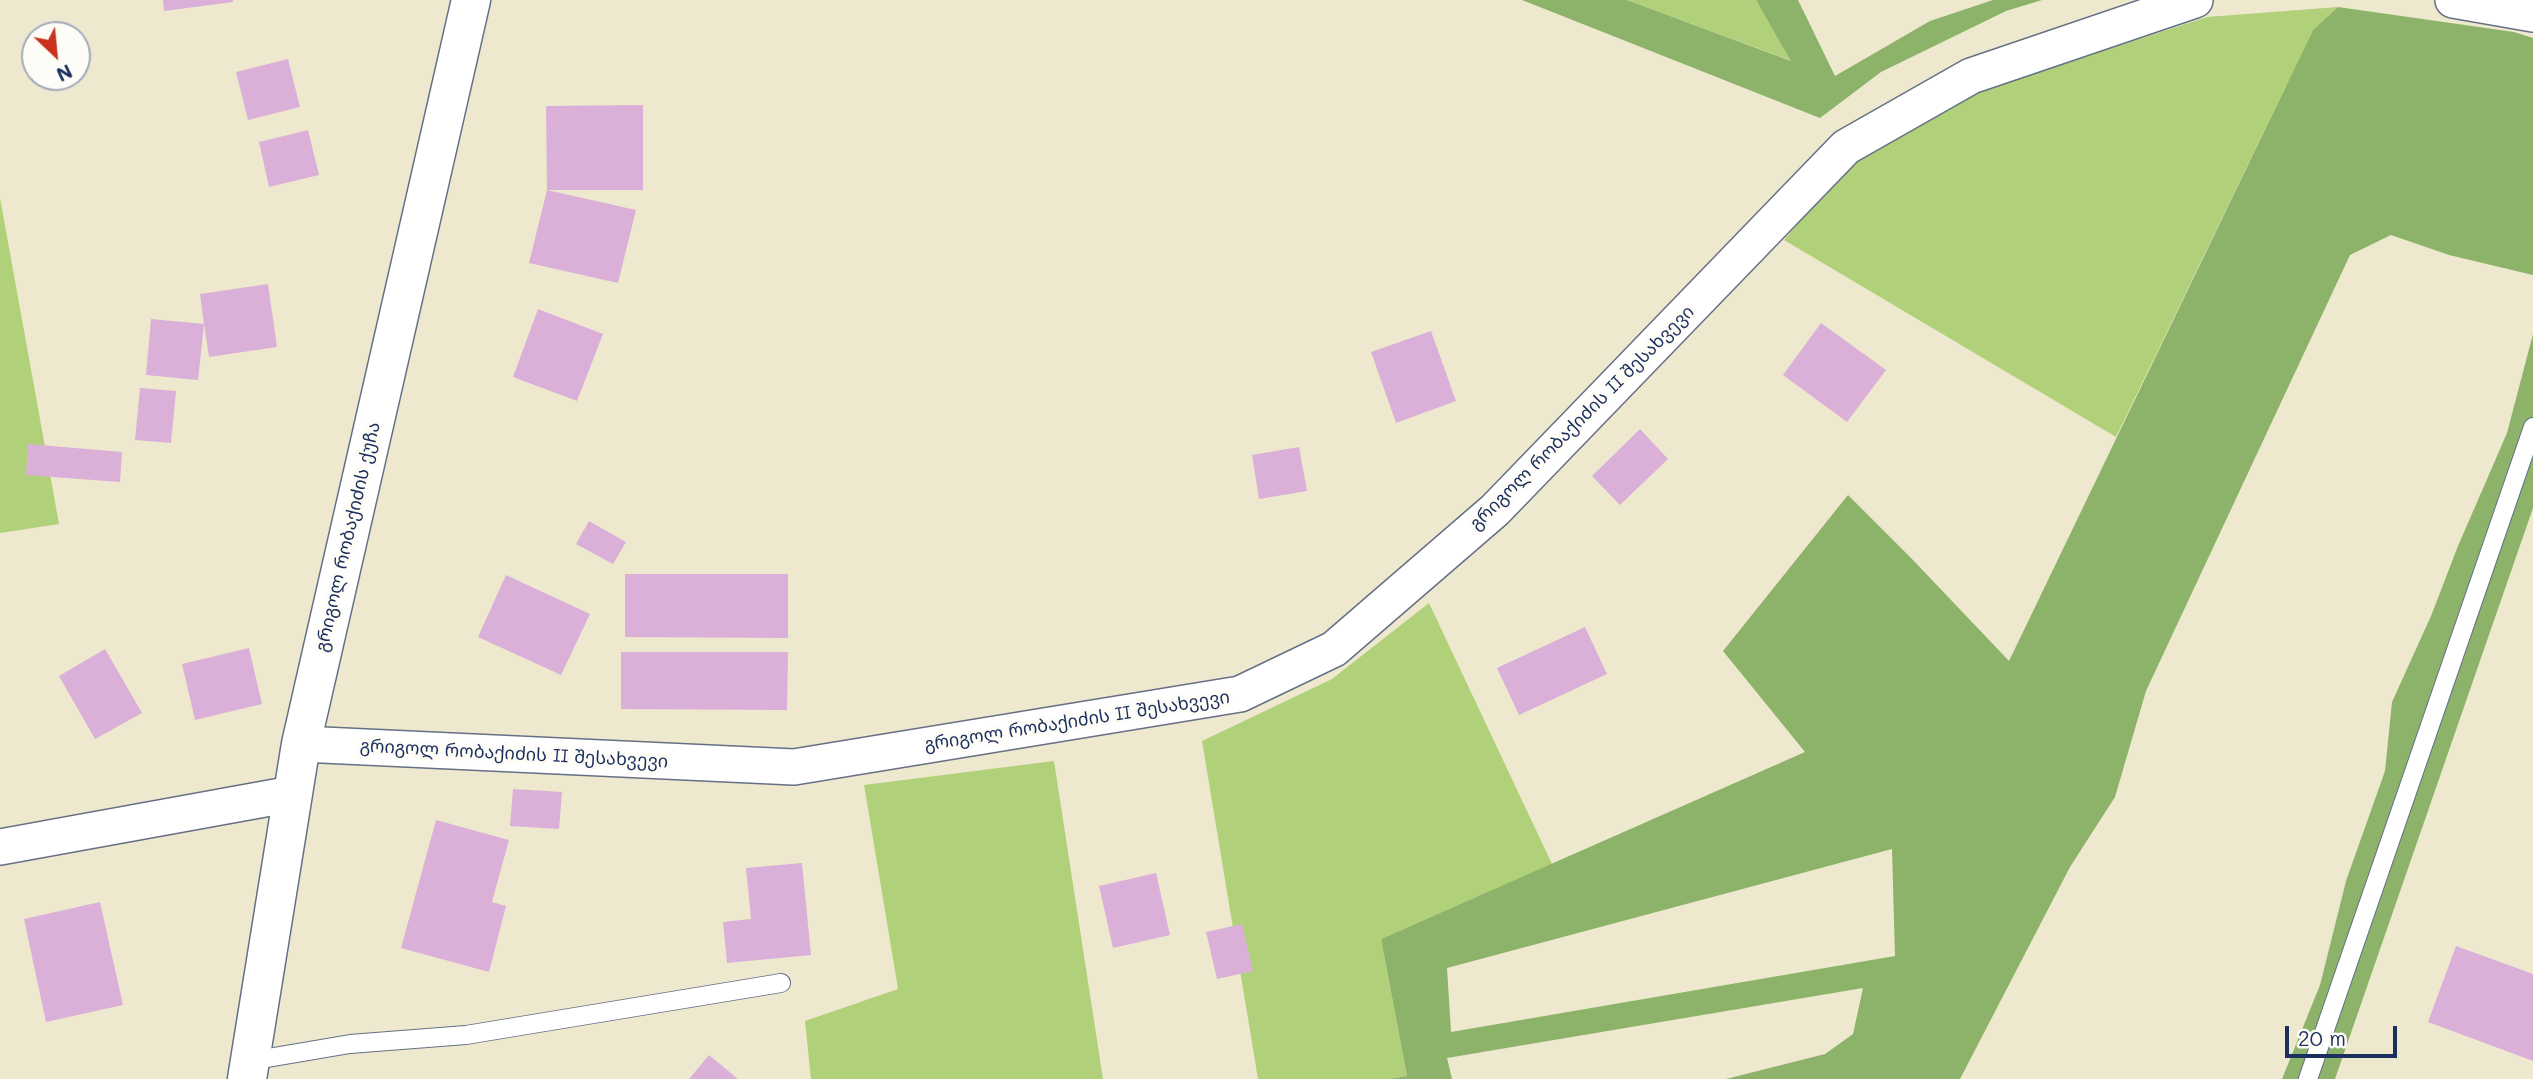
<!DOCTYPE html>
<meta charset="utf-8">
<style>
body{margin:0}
#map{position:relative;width:2533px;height:1079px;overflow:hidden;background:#eee9ce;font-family:Mali,sans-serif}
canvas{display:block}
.north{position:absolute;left:21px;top:21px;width:70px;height:70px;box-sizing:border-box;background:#fdfcf7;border:2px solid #a3aaba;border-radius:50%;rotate:154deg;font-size:19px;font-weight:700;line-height:28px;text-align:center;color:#1b2f5e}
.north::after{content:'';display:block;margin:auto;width:24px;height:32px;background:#c8321e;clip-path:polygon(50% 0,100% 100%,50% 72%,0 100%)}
.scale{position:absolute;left:2285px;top:1026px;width:112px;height:32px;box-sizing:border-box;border:4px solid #1b2f5e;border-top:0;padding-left:9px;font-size:21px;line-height:24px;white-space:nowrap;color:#1b2f5e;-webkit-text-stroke:5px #fdfcf7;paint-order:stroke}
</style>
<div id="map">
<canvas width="2533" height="1079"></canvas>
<div class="north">N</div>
<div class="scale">20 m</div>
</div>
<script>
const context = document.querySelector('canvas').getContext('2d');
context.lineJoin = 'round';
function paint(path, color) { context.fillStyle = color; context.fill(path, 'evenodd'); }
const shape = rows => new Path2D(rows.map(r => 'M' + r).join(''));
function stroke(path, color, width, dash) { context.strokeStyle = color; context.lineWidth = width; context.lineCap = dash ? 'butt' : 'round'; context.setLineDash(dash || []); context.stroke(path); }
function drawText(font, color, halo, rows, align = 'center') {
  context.font = font + ' Mali,"Noto Sans Georgian",sans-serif'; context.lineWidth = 7; context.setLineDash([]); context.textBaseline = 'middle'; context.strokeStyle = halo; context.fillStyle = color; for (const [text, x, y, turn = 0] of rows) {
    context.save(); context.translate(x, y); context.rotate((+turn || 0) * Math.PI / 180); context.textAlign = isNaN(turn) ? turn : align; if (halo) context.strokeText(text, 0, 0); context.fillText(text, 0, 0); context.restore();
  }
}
paint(shape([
 [1627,0,1756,0,1792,61],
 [2338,7,2313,30,2116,437,1784,240,1852,160,1972,94,2207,17],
 [0,198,59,524,0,533],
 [1429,603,1552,864,1381,939,1407,1076,1388,1079,1258,1079,1202,741,1332,679],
 [1054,761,1103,1079,811,1079,805,1021,898,989,864,785]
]), '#b0d179');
paint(shape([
 [1522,0,1627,0,1791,61,1756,0,1798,0,1835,76,1930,21,1993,0,2042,0,2006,11,1881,72,1820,118],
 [2338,7,2514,32,2533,38,2533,275,2449,255,2391,235,2350,255,2146,691,2115,797,2070,867,1960,1079,1726,1079,1825,1054,1853,1034,1863,988,1447,1058,1452,1079,1388,1079,1407,1076,1381,939,1805,752,1723,651,1848,495,1912,559,2009,661,2313,30],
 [1892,849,1895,956,1451,1032,1447,968],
 [2533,334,2533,508,2335,1079,2282,1079,2320,985,2346,881,2385,771,2392,702,2431,616,2458,546,2507,433]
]), '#8cb369');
paint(shape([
 [163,0,233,0,233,2,164,11],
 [288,59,300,107,248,120,236,72],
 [643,105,643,190,547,190,546,106],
 [308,130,319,175,269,187,259,142],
 [547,190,636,210,618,283,529,263],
 [268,284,277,347,209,357,204,324,198,380,146,375,151,319,204,324,200,294],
 [538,309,603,334,577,401,513,377],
 [1821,323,1886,370,1847,422,1783,375],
 [1431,331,1456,401,1396,423,1371,352],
 [140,388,176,391,171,443,135,440],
 [1640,429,1668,459,1620,505,1592,476],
 [28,444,122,452,120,482,26,475],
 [1299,447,1307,491,1259,499,1252,455],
 [589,521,626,542,613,564,576,544],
 [625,574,788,574,788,638,625,637],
 [506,575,590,614,561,675,478,637],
 [1585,627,1607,674,1519,715,1497,668],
 [249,648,262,704,195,720,182,664],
 [105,649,142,713,95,739,59,676],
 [621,652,788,652,787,710,621,709],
 [513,789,562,792,559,829,510,826],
 [436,820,509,840,492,902,506,906,489,972,401,948],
 [802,863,811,955,727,963,723,922,751,919,746,868],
 [1156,873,1170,935,1113,948,1099,886],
 [100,902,123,1005,46,1022,24,919],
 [1242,924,1253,971,1217,979,1206,932],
 [2456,946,2533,974,2533,1061,2428,1022],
 [709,1055,738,1079,689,1079]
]), '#dab0d8');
const service = shape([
 [250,1061,350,1044,466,1035,781,983],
 [2308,1079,2533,427]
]);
const minor = shape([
 [2453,0,2533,14],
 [301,744,794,767,1240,694,1334,649,1495,510,1846,147,1971,76,2195,0],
 [0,847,292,794]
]);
const tertiary = shape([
 [247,1079,301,744,471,0]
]);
stroke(service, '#657085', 20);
stroke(minor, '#657085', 38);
stroke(tertiary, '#657085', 41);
stroke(service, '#fff', 18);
stroke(minor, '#fff', 35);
stroke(tertiary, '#fff', 38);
drawText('18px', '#1b2f5e', '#fdfcf7', [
 ["გრიგოლ რობაქიძის II შესახვევი",1582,418,-45],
 ["გრიგოლ რობაქიძის ქუჩა",348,537,-77],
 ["გრიგოლ რობაქიძის II შესახვევი",1077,721,-9],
 ["გრიგოლ რობაქიძის II შესახვევი",514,754,3]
]);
</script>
